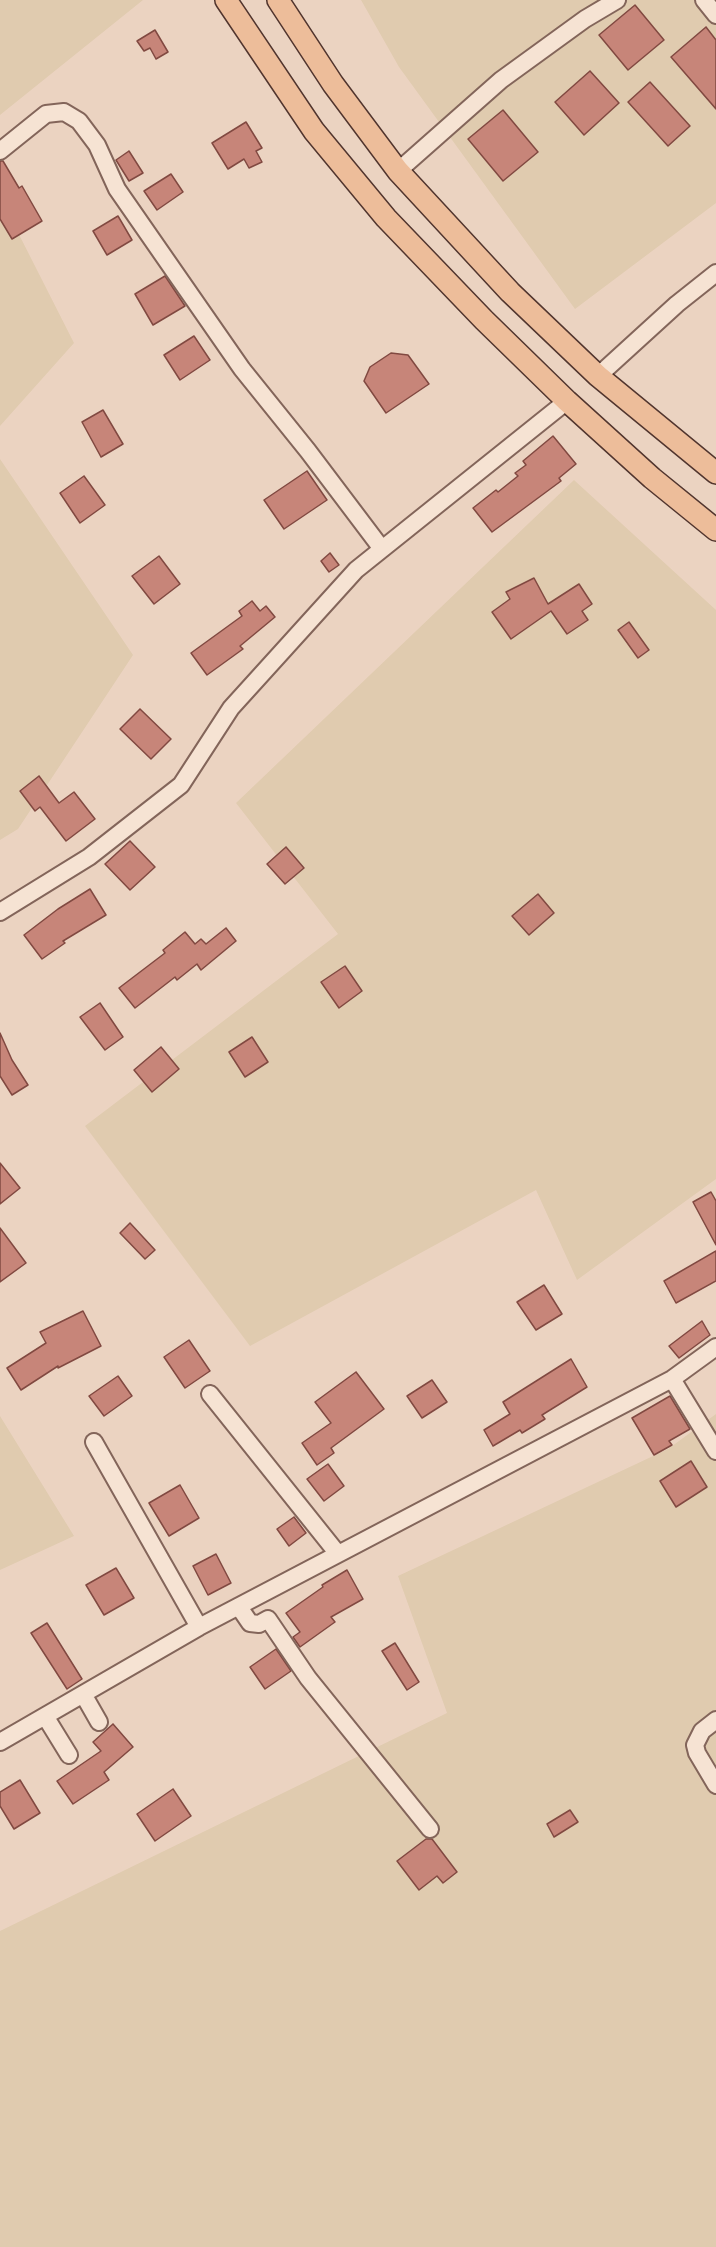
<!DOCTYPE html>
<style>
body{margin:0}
canvas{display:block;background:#ebd3c1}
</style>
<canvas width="716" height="2247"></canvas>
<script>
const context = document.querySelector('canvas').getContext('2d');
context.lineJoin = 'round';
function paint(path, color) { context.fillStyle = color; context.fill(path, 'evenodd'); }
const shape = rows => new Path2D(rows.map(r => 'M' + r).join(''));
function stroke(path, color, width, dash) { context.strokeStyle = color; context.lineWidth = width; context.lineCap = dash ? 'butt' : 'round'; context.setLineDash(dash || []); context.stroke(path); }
paint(shape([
 [0,0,143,0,0,115],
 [361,0,716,0,716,203,575,309,399,67],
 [0,197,74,343,0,426],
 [0,459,133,655,18,829,0,840],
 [574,480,716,610,716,1179,577,1280,536,1190,250,1346,85,1126,338,934,236,803],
 [716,1414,716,2247,0,2247,0,1931,447,1713,398,1576,668,1449],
 [0,1416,74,1536,0,1570]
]), '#e0cbaf');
const building = shape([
 [635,5,664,40,628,70,599,35,635,5],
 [706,27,716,40,716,109,671,57,706,27],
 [155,30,168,52,156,59,150,48,144,51,137,41,155,30],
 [590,71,619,103,584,135,555,102,590,71],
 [650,82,690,126,668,146,628,102,650,82],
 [503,110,538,152,503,181,468,139,503,110],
 [246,122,262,148,256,151,262,162,249,168,244,159,228,169,212,143,246,122],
 [129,151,143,173,129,181,116,160,129,151],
 [0,161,3,161,19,188,22,186,42,221,12,239,0,219,0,161],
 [171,174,183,192,157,210,144,191,171,174],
 [118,216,132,240,107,255,93,231,118,216],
 [165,276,185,306,153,325,135,294,165,276],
 [194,336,210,360,180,380,164,355,194,336],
 [391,353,408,355,429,384,386,413,364,381,370,367,391,353],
 [103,410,123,444,101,457,82,422,103,410],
 [553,436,576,464,559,478,561,481,492,532,473,508,496,490,498,492,518,476,515,473,526,465,523,461,553,436],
 [307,471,327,500,284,529,264,500,307,471],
 [84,476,105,505,80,523,60,493,84,476],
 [330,553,339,565,329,572,321,561,330,553],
 [159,556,180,584,154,604,132,576,159,556],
 [534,578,548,604,579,584,592,604,582,611,588,620,567,634,551,611,511,639,492,612,510,599,506,592,534,578],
 [252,601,260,611,266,606,275,617,240,646,243,649,207,675,191,653,242,616,239,611,252,601],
 [629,622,649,650,638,658,618,630,629,622],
 [140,709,171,739,151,759,120,729,140,709],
 [39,776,59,803,74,792,95,819,66,841,40,807,35,811,20,791,39,776],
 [130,841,155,867,130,890,105,864,130,841],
 [286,847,304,868,285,884,267,864,286,847],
 [90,889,106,915,63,941,65,943,42,959,24,935,58,909,90,889],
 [538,894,554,913,529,935,512,916,538,894],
 [226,928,236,941,201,970,197,964,177,980,175,977,135,1008,119,988,165,953,163,950,185,932,195,944,201,939,206,944,226,928],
 [345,966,362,991,339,1008,321,982,345,966],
 [100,1003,123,1037,105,1050,80,1017,100,1003],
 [0,1033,12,1060,28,1085,12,1095,0,1076,0,1033],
 [252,1037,268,1062,245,1077,229,1052,252,1037],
 [161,1047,179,1069,152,1092,134,1070,161,1047],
 [0,1163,20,1188,0,1204,0,1163],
 [711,1192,716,1201,716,1245,693,1202,711,1192],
 [130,1223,155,1250,145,1259,120,1233,130,1223],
 [0,1228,26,1263,0,1282,0,1228],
 [716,1251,716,1281,676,1303,664,1281,716,1251],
 [544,1285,562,1314,536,1330,517,1302,544,1285],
 [83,1311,101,1346,58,1368,58,1366,21,1390,7,1368,46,1343,40,1332,83,1311],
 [702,1321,710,1335,679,1358,669,1346,702,1321],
 [189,1340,210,1371,185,1388,164,1357,189,1340],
 [571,1359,587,1387,542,1415,545,1419,522,1433,520,1430,493,1446,484,1430,510,1414,503,1402,571,1359],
 [356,1372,384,1409,331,1448,334,1453,317,1465,302,1443,331,1423,315,1402,356,1372],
 [118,1376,132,1396,104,1416,89,1396,118,1376],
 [432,1380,447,1402,422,1418,407,1396,432,1380],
 [670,1396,690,1429,669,1441,672,1445,654,1455,632,1418,670,1396],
 [691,1461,707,1487,676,1507,660,1481,691,1461],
 [328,1464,344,1486,324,1501,307,1479,328,1464],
 [180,1485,199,1518,169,1536,149,1503,180,1485],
 [294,1517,306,1533,289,1546,277,1529,294,1517],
 [216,1554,231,1583,208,1595,193,1566,216,1554],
 [116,1568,134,1598,104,1615,86,1585,116,1568],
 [347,1570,363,1599,331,1617,335,1622,300,1647,293,1637,300,1632,286,1613,323,1587,322,1585,347,1570],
 [47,1623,82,1679,67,1689,31,1633,47,1623],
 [395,1643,419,1682,407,1690,382,1651,395,1643],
 [276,1649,291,1671,265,1689,250,1667,276,1649],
 [113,1724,133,1747,104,1772,109,1780,73,1804,57,1781,101,1751,93,1742,113,1724],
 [20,1780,40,1813,14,1829,0,1806,0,1792,20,1780],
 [173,1789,191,1816,155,1841,137,1814,173,1789],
 [570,1810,578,1822,554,1837,547,1824,570,1810],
 [426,1839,432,1839,457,1872,443,1883,437,1876,419,1890,397,1861,426,1839]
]);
paint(building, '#c78579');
stroke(building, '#814941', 1.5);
const minor = shape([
 [704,0,716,15],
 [0,151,46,114,64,112,79,121,97,145,117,189,242,369,308,451,382,549],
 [398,171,501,80,585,19,617,0],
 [598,376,677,304,716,273],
 [0,912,89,857,181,785,231,708,356,570,567,401],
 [672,1379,716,1451],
 [210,1394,338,1554],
 [94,1442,199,1627],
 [239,1607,250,1623,259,1624,268,1619,308,1678,430,1829],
 [83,1694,99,1722],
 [45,1716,69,1755],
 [716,1720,702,1731,695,1745,697,1753,716,1785],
 [0,1742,199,1627,672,1379,716,1347]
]);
const major = shape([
 [226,0,314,131,386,218,484,320,567,401,652,478,716,530],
 [278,0,333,84,398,171,510,292,598,376,716,473]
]);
stroke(minor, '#83655a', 20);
stroke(major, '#51352e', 24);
stroke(minor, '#f6e3d3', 16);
stroke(major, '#edbd9a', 21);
</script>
